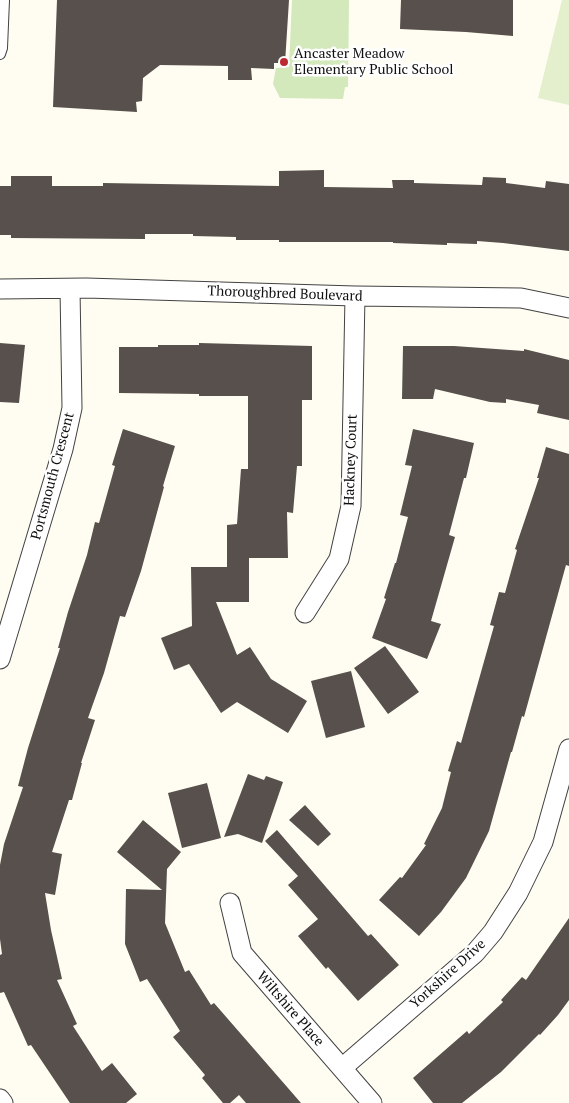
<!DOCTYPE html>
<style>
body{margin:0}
canvas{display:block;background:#fffcf1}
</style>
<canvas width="569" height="1103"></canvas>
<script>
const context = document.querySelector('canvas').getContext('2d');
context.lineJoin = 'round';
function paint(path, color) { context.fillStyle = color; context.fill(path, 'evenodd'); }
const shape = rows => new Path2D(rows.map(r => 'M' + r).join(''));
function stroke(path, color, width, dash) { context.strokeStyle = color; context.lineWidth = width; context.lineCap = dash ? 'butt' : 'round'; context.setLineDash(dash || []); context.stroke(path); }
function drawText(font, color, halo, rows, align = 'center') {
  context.font = font + ' "PT Serif",serif'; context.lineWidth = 5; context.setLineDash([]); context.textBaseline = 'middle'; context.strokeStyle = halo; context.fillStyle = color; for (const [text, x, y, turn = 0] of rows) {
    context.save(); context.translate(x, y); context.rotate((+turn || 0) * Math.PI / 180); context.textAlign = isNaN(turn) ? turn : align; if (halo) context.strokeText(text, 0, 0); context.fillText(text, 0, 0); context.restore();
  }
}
paint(shape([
 [292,0,349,0,348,87,345,87,343,99,280,98,273,84,276,68,289,67]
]), '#d3e9bb');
paint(shape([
 [562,0,569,0,569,105,538,98]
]), '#e4f0cd');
paint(shape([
 [57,0,289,0,285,63,274,63,274,69,251,68,252,80,228,80,228,66,160,65,143,78,142,101,136,102,137,112,53,107],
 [401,0,513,0,513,36,466,32,400,29],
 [324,170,324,187,393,188,392,180,414,180,414,183,482,185,483,177,506,178,506,183,545,188,546,181,569,184,569,251,503,243,477,241,477,244,447,243,447,245,393,243,393,242,279,242,279,240,236,240,236,237,193,236,193,234,145,234,145,239,11,238,11,235,0,235,0,186,11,186,11,176,52,176,52,186,103,186,103,183,279,186,279,171],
 [0,343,25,345,19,403,0,402],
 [199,343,312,346,312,400,302,400,302,466,297,466,293,513,287,512,288,558,249,558,249,602,216,602,237,655,250,647,271,679,307,701,288,733,237,702,221,713,189,664,174,670,161,638,192,626,191,567,227,567,227,525,237,524,241,469,248,469,248,396,199,396,199,394,119,393,119,347,158,347,158,345,199,345],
 [403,346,454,346,524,351,524,349,569,360,569,420,537,413,539,405,506,399,506,403,490,402,435,389,433,399,402,399],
 [123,429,175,446,163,486,164,487,141,571,125,617,120,616,104,673,88,718,95,720,81,763,82,763,72,800,69,800,52,852,62,854,55,895,45,893,51,930,62,979,57,980,77,1024,73,1026,102,1071,112,1063,137,1094,126,1103,70,1103,31,1045,28,1046,4,992,0,993,0,955,2,954,0,939,0,865,4,844,23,787,18,786,28,748,60,648,58,648,68,612,87,555,95,522,99,523,115,466,112,465],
 [413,429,474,443,466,478,464,478,449,535,455,537,431,621,441,624,427,659,372,638,386,599,384,598,395,563,396,563,408,517,400,515,412,466,405,465],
 [546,447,569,454,569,566,566,565,524,717,522,716,512,752,511,752,489,831,466,878,441,912,419,936,379,900,400,877,402,878,426,845,424,844,442,808,451,772,448,771,457,741,461,743,494,626,490,625,499,592,505,593,517,550,515,549,539,478,537,478],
 [385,646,419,692,388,714,354,668],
 [351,671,365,727,326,738,311,681],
 [248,774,264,780,266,776,283,782,262,843,238,834,224,837],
 [207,783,221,838,182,848,168,793],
 [305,805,331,834,318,846,289,820],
 [143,820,181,852,167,869,165,923,185,972,189,970,211,1005,214,1003,301,1103,246,1103,239,1095,230,1103,223,1103,202,1078,205,1075,173,1037,180,1031,147,979,140,982,125,944,126,889,162,890,117,852],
 [277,830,368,936,371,934,399,965,358,1001,328,967,326,969,298,936,318,919,288,885,298,876,265,841],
 [569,918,569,1000,558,1015,540,1035,539,1034,501,1072,462,1103,433,1103,413,1078,467,1031,469,1034,503,1002,501,1000,522,977,526,980]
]), '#57504c');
const lane = shape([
 [0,54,2,48,4,0]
]);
const street = shape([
 [0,289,86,288,355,296,521,298,569,308],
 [305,613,339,559,351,506,355,296],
 [0,659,63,449,72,408,70,289],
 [230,903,242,953,372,1103],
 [342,1068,475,953,493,932,518,893,543,842,569,749],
 [0,1099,3,1103]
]);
stroke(lane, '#424242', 12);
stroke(street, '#424242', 21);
stroke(lane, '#fff', 10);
stroke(street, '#fff', 19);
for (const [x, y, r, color] of [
 [284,62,5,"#bc2a31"]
]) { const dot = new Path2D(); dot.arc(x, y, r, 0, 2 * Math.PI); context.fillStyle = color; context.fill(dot); stroke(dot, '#fff', 2); }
drawText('14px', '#0f0f0f', '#fff', [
 ["Ancaster Meadow",294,54],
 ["Elementary Public School",294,70]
], 'left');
drawText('14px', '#0f0f0f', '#fff', [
 ["Thoroughbred Boulevard",285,294,2],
 ["Hackney Court",351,460,-88],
 ["Portsmouth Crescent",53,476,-75],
 ["Yorkshire Drive",448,974,-42],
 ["Wiltshire Place",290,1009,49]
]);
</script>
